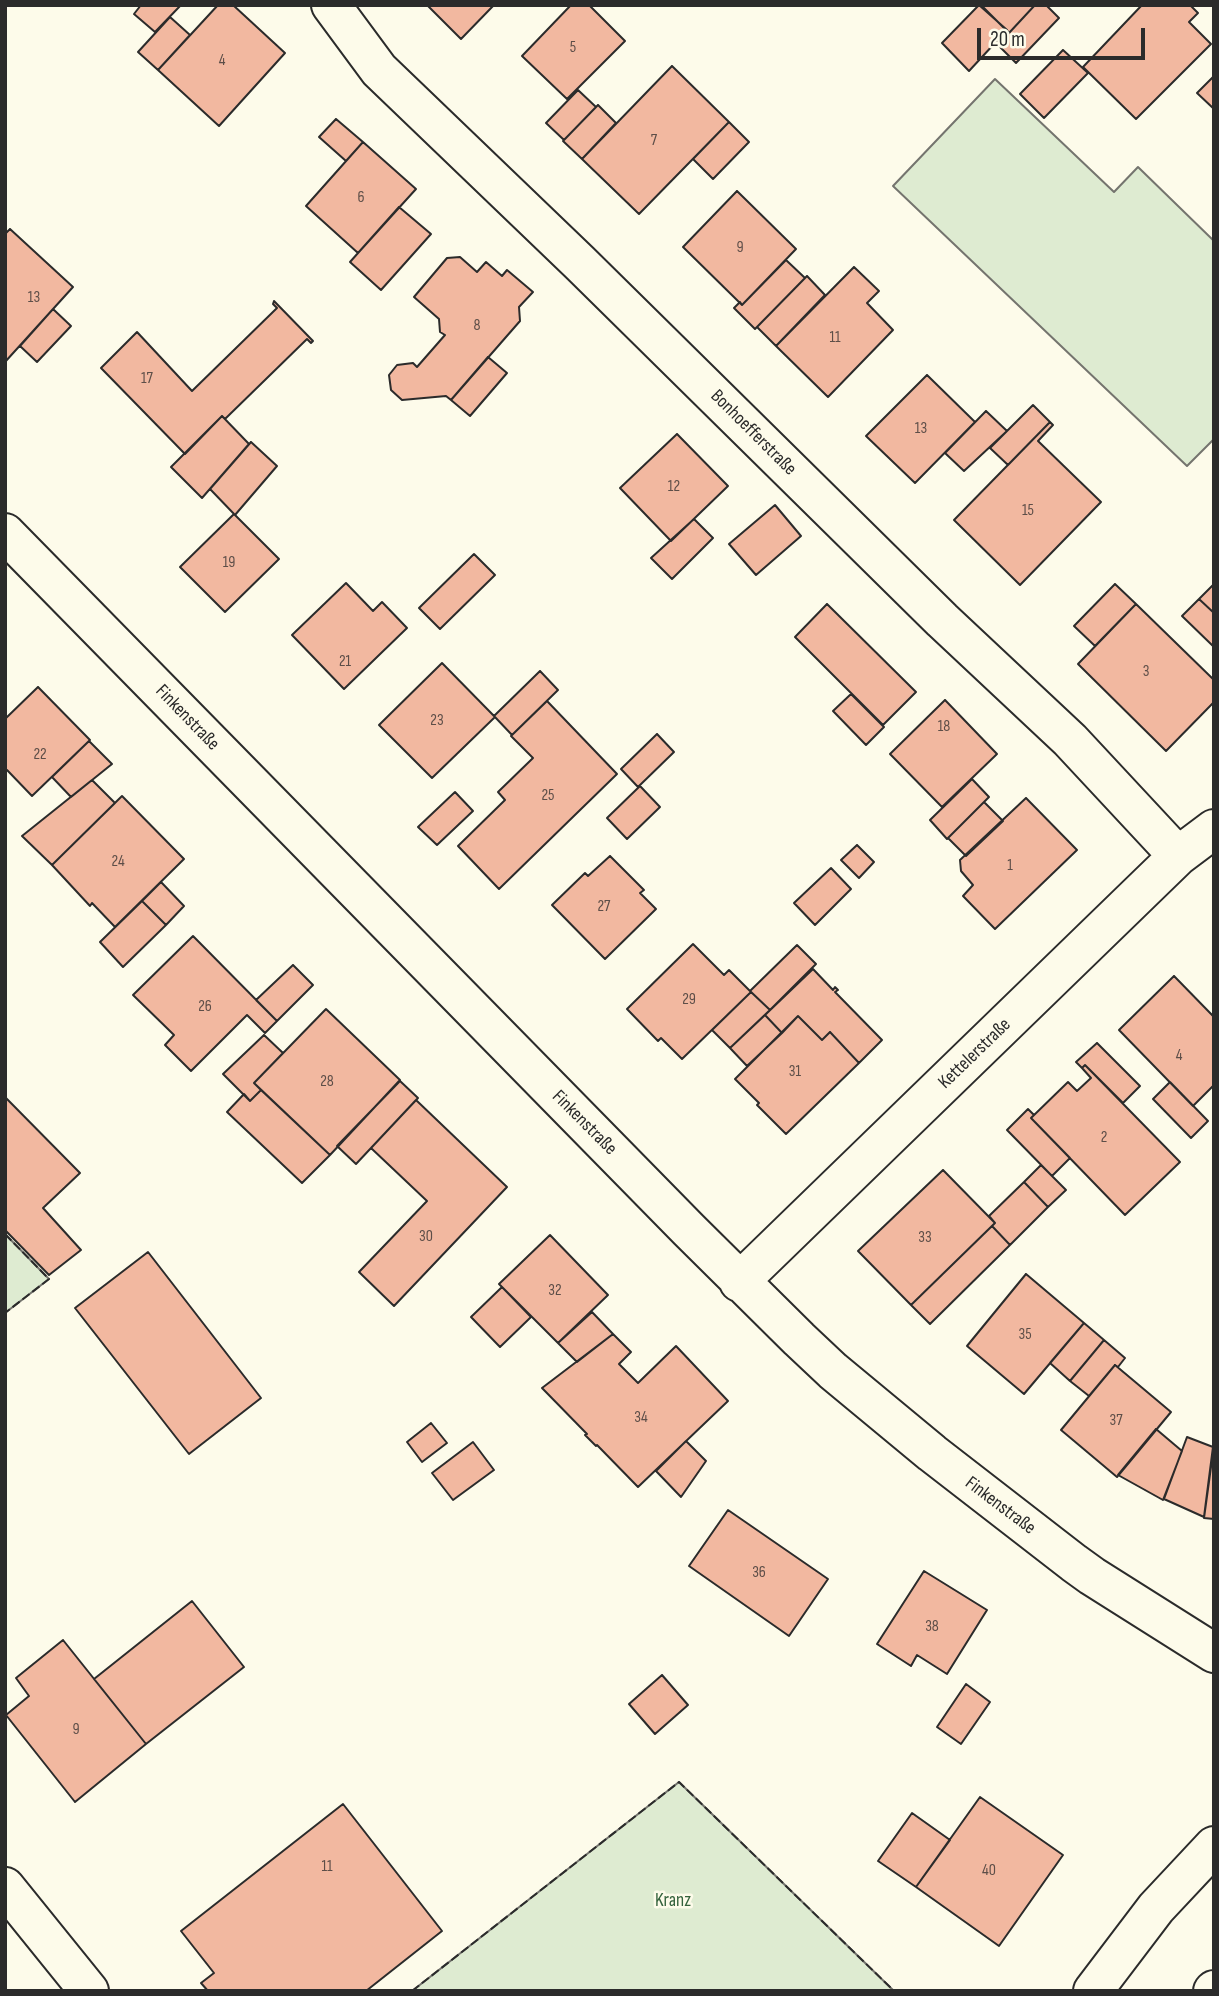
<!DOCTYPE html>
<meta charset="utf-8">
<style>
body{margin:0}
#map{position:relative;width:1219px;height:1996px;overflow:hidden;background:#fdfbea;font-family:"Sofia Sans Condensed",sans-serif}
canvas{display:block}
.frame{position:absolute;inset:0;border:7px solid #2b2b2b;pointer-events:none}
.scale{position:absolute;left:977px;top:28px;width:168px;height:32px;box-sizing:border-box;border:4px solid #2b2b2b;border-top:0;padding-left:9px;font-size:21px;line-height:24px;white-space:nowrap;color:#2b2b2b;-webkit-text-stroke:5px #fdfbea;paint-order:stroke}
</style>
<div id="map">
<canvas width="1219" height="1996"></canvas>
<div class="frame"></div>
<div class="scale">20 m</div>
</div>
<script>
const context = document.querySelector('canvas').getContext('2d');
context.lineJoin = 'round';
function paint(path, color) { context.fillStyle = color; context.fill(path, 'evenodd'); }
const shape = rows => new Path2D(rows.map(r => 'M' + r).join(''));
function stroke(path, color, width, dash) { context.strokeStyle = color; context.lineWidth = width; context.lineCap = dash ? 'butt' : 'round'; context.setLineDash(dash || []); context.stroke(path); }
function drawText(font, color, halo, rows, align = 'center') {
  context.font = font + ' "Sofia Sans Condensed",sans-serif'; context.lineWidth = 5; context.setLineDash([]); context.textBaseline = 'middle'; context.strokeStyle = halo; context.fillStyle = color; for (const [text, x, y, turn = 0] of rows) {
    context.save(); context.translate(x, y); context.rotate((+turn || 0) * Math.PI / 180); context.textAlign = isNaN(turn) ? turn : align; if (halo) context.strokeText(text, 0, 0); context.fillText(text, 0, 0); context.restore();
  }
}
const green = shape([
 [995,79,1114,192,1138,167,1214,241,1214,439,1187,466,893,186,995,79],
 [5,1234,49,1279,5,1313,5,1234],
 [679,1782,894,1991,412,1991,679,1782]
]);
paint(green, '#deebd1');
stroke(green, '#74746e', 2);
const building = shape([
 [141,5,181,5,155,32,134,14,141,5],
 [218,5,233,5,285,53,219,126,158,70,218,5],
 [427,5,494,5,461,39,427,5],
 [571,5,589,5,625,41,567,99,522,56,571,5],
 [979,5,1007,30,969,71,942,43,979,5],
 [981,5,1035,5,1009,33,981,5],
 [1035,5,1046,5,1059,18,1016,63,995,42,1007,30,1009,33,1035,5],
 [1142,5,1190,5,1198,13,1189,22,1211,44,1136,119,1083,67,1142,5],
 [170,17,190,35,158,70,138,52,170,17],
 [1063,50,1088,73,1044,118,1020,94,1063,50],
 [672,66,729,122,639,214,582,159,672,66],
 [1214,76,1214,109,1197,93,1214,76],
 [578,90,596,107,564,140,546,123,578,90],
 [598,105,616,123,582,159,563,141,598,105],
 [336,119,363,142,346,161,319,137,336,119],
 [729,122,749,142,713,179,693,159,729,122],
 [363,142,416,189,358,253,306,206,363,142],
 [737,191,796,249,742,305,683,247,737,191],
 [399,207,431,234,381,290,350,262,399,207],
 [10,229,73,287,5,362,5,234,10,229],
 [460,257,477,272,486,262,502,276,507,270,533,292,519,307,520,321,451,400,446,396,402,400,391,390,389,375,397,365,413,363,417,367,445,335,440,332,439,319,414,297,447,258,460,257],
 [786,260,805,278,755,329,734,308,740,302,742,305,786,260],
 [854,267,879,291,867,303,893,330,828,397,776,346,854,267],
 [807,276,825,295,776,346,757,327,807,276],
 [274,301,313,341,311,343,307,339,225,419,222,416,185,454,101,368,137,332,192,391,277,308,273,304,274,301],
 [53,309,71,326,37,362,20,346,53,309],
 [488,357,507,373,470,416,451,400,488,357],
 [927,375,975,422,915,483,866,436,927,375],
 [1033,405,1050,422,1008,465,990,448,1033,405],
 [986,411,1007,431,964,471,945,453,986,411],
 [222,416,249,444,202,498,171,467,222,416],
 [1050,422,1053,425,1038,441,1101,502,1020,585,954,520,1050,422],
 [677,434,728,486,671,541,620,488,677,434],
 [251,442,277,466,235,515,210,489,251,442],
 [775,505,801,536,756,575,729,544,775,505],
 [234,514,279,559,225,612,180,567,234,514],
 [694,519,713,538,672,579,651,558,694,519],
 [474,554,495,575,440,629,419,608,474,554],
 [346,583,373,611,382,602,407,628,344,689,292,635,346,583],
 [1115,584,1136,604,1095,646,1074,626,1115,584],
 [1214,584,1214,613,1199,599,1214,584],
 [1199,599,1214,613,1214,647,1182,616,1199,599],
 [827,604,916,692,883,725,795,637,827,604],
 [1136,604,1214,680,1214,702,1166,751,1078,664,1136,604],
 [442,663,495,717,432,778,379,725,442,663],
 [540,671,558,690,512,735,494,716,540,671],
 [38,687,90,740,32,796,7,770,5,771,5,719,38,687],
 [851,694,884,727,866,745,833,711,851,694],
 [945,700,997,754,942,807,890,754,945,700],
 [547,701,617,774,499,889,458,846,505,800,498,792,533,758,511,736,547,701],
 [657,734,674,752,638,787,621,769,657,734],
 [89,741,112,764,71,797,52,777,89,741],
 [972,779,989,797,947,839,930,820,972,779],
 [92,780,115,803,52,865,22,836,92,780],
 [640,786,660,807,627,839,607,818,640,786],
 [455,792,473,811,437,845,418,827,455,792],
 [122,796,184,859,115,927,92,903,90,906,52,865,122,796],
 [1026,798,1077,850,995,929,963,896,973,885,961,871,960,860,1026,798],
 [984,802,1003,821,966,856,948,838,984,802],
 [857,845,874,862,859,878,841,860,857,845],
 [610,856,644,890,640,893,656,909,605,959,552,905,585,873,588,876,610,856],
 [831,868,851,889,815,925,794,903,831,868],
 [161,882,184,906,166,925,142,901,161,882],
 [142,901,166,925,123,967,100,942,142,901],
 [193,936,277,1021,265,1033,247,1015,191,1071,165,1045,174,1035,133,995,193,936],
 [693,944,724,975,729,970,751,992,682,1059,661,1038,658,1041,627,1009,693,944],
 [797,945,816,964,770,1010,750,991,797,945],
 [293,965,313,985,277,1021,256,1000,293,965],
 [813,969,833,990,835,987,838,990,835,992,882,1040,859,1063,830,1032,822,1040,798,1016,782,1033,765,1015,813,969],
 [1174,976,1214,1017,1214,1085,1193,1106,1119,1030,1174,976],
 [751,992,770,1010,730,1048,712,1030,751,992],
 [326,1009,400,1080,330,1155,254,1083,326,1009],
 [765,1015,782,1033,747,1066,730,1048,765,1015],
 [798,1016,822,1040,830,1032,859,1063,786,1134,757,1105,759,1103,735,1079,798,1016],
 [264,1035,283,1053,254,1083,261,1090,250,1101,223,1074,264,1035],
 [1097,1043,1140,1086,1123,1103,1085,1065,1082,1068,1076,1062,1097,1043],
 [1085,1065,1180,1162,1125,1215,1031,1118,1068,1082,1077,1091,1091,1078,1082,1068,1085,1065],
 [400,1081,418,1098,356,1164,337,1146,400,1081],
 [1170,1082,1208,1121,1191,1138,1153,1099,1170,1082],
 [261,1090,330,1155,302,1183,227,1112,244,1094,250,1101,261,1090],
 [5,1097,80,1173,43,1208,81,1250,49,1275,5,1230,5,1097],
 [416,1100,507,1187,394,1306,359,1272,427,1201,371,1148,416,1100],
 [1028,1109,1034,1115,1031,1118,1070,1158,1052,1176,1007,1130,1028,1109],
 [1041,1165,1066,1190,1048,1207,1024,1182,1041,1165],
 [943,1170,995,1223,911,1305,858,1251,943,1170],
 [1024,1182,1048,1207,1010,1245,992,1226,995,1223,989,1216,1024,1182],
 [992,1226,1010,1245,930,1324,911,1305,992,1226],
 [550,1235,608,1295,558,1343,499,1284,550,1235],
 [148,1252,261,1398,189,1454,75,1308,148,1252],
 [1026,1274,1084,1323,1024,1394,967,1346,1026,1274],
 [502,1287,531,1317,500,1347,471,1317,502,1287],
 [592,1312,613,1334,577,1362,558,1343,592,1312],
 [1084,1323,1104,1340,1070,1381,1050,1363,1084,1323],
 [613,1334,631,1352,619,1364,638,1383,676,1346,728,1401,638,1487,597,1445,596,1446,585,1435,587,1434,542,1388,613,1334],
 [1104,1340,1125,1358,1118,1367,1115,1365,1089,1396,1070,1381,1104,1340],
 [1115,1365,1171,1412,1117,1477,1061,1430,1115,1365],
 [431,1423,447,1443,422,1462,407,1442,431,1423],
 [1156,1429,1182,1451,1163,1500,1118,1475,1156,1429],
 [1187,1437,1213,1447,1204,1517,1164,1499,1187,1437],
 [686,1441,706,1461,681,1497,656,1471,686,1441],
 [473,1442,494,1470,453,1500,432,1473,473,1442],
 [1214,1445,1214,1519,1204,1518,1214,1445],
 [728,1510,828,1579,789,1636,689,1566,728,1510],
 [924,1571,987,1610,947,1674,917,1655,911,1666,877,1644,924,1571],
 [192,1601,244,1667,146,1744,94,1679,192,1601],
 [63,1640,146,1744,75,1802,6,1715,29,1696,16,1678,63,1640],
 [662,1675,688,1705,655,1734,629,1704,662,1675],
 [966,1684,990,1702,961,1744,937,1727,966,1684],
 [980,1797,1063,1855,999,1946,916,1887,980,1797],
 [343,1804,442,1931,366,1991,208,1991,201,1983,214,1973,181,1931,343,1804],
 [912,1813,950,1840,916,1887,878,1861,912,1813]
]);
paint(building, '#f2b8a0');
stroke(building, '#2b2b2b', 2);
const street = shape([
 [331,5,379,70,580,263,942,620,1070,740,1178,856],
 [5,533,689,1230,799,1339,833,1371,932,1453,1074,1563,1092,1576,1214,1653],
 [739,1282,1178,856,1214,829],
 [5,1887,89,1991],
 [1093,1991,1156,1908,1214,1846],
 [1213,1991,1214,1990]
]);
stroke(street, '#2b2b2b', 42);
stroke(street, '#fdfbea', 38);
stroke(shape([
 [5,1234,49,1279,5,1313],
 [412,1991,679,1782,894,1991]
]), '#2b2b2b', 2, [9, 3.5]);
drawText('16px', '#5d4e48', null, [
 ["5",573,48],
 ["4",222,61],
 ["7",654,141],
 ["6",361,198],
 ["9",740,248],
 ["13",34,298],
 ["8",477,326],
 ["11",835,338],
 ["17",147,379],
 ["13",921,429],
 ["12",674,487],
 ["15",1028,511],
 ["19",229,563],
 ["21",345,662],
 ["3",1146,672],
 ["23",437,721],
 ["18",944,727],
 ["22",40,755],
 ["25",548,796],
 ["24",118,862],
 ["1",1010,866],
 ["27",604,907],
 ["29",689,1000],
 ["26",205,1007],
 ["4",1179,1056],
 ["31",795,1072],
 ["28",327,1082],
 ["2",1104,1138],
 ["30",426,1237],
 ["33",925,1238],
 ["32",555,1291],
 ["35",1025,1335],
 ["34",641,1418],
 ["37",1116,1421],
 ["36",759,1573],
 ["38",932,1627],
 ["9",76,1730],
 ["11",327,1867],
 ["40",989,1871]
]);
drawText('19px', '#2b2b2b', '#fdfbea', [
 ["Bonhoefferstraße",753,433,45],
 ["Finkenstraße",187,718,46],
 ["Kettelerstraße",975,1054,-44],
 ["Finkenstraße",584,1123,45],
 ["Finkenstraße",1000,1506,37]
]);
drawText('19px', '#34623c', '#fdfbea', [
 ["Kranz",673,1901]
]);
</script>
